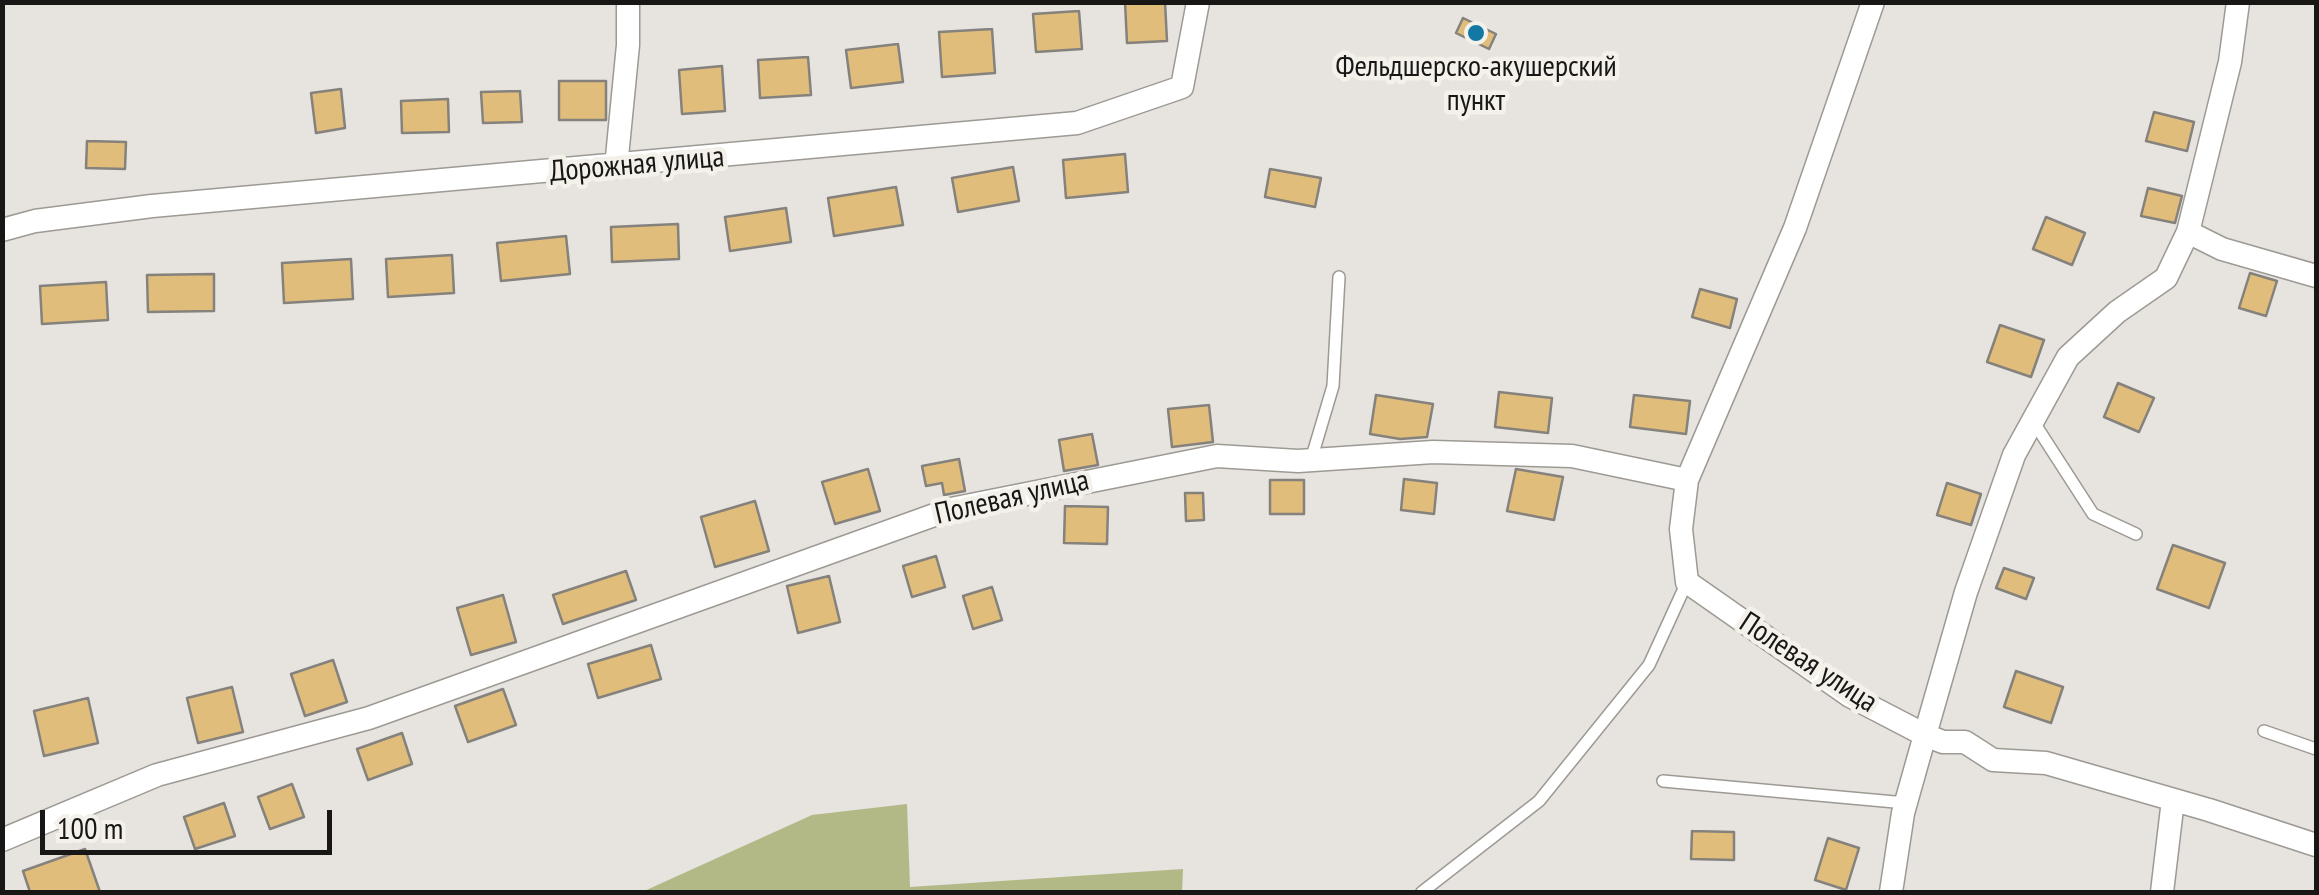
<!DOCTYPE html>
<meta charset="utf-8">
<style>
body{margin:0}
#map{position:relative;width:2319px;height:895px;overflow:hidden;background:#e7e3de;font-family:"PT Sans Narrow",sans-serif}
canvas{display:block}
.frame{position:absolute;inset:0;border:5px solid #181715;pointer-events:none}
.scale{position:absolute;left:40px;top:810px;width:292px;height:45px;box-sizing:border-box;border:5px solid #181715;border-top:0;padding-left:12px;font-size:30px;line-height:35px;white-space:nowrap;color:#181715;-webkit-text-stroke:8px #f4f1eb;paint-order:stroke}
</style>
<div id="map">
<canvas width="2319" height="895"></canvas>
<div class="frame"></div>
<div class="scale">100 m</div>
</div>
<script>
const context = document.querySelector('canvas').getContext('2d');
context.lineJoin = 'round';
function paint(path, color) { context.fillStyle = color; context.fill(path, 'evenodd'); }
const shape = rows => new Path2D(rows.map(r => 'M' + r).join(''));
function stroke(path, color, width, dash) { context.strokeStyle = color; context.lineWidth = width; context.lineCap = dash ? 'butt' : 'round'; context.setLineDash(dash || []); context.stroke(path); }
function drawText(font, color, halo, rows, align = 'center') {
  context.font = font + ' "PT Sans Narrow",sans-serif'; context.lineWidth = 9; context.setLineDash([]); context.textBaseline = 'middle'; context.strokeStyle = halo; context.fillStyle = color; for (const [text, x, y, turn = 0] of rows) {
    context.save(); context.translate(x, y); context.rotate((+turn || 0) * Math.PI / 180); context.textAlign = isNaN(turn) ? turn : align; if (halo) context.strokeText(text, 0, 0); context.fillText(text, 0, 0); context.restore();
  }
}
paint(shape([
 [907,804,910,887,1183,869,1182,892,642,892,812,815]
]), '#b2b986');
const building = shape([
 [1125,2,1165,2,1167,41,1127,43,1125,2],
 [1079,11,1082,49,1036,52,1033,14,1079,11],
 [1463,18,1496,34,1489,49,1456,33,1463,18],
 [992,29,995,73,942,77,939,32,992,29],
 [898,44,903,82,851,88,846,50,898,44],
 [808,57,811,95,760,98,758,60,808,57],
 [722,66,725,111,682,114,679,70,722,66],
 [559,81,606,81,606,120,559,120,559,81],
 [341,89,345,128,316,133,311,93,341,89],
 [520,91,522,122,483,123,481,92,520,91],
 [448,99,449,132,402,133,401,101,448,99],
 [2154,112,2194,122,2187,151,2146,141,2154,112],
 [87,141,126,142,125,169,86,168,87,141],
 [1125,154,1128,192,1066,198,1063,160,1125,154],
 [1013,167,1019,201,958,212,952,178,1013,167],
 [1270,169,1321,178,1315,207,1265,197,1270,169],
 [896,187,903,225,834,236,828,198,896,187],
 [2148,188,2182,196,2175,223,2141,216,2148,188],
 [786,208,791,242,730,251,725,217,786,208],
 [2046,217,2085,233,2072,265,2033,249,2046,217],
 [678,224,679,259,612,262,611,227,678,224],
 [566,236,570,274,501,281,497,243,566,236],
 [452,255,454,293,388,297,386,259,452,255],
 [351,259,353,299,284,303,282,263,351,259],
 [2250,273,2277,281,2266,316,2239,308,2250,273],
 [214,274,214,311,148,312,147,275,214,274],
 [106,282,108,320,42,324,40,286,106,282],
 [1700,289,1737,299,1730,328,1692,317,1700,289],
 [2000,325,2044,340,2031,377,1987,362,2000,325],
 [2118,383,2154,398,2139,432,2104,417,2118,383],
 [1499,392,1552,398,1548,433,1495,427,1499,392],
 [1376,395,1433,404,1427,437,1400,439,1370,434,1376,395],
 [1634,395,1690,401,1686,434,1630,427,1634,395],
 [1209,405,1213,442,1172,447,1168,409,1209,405],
 [1092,434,1098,465,1064,471,1059,440,1092,434],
 [959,459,965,491,944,495,942,483,926,486,922,466,959,459],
 [868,469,880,511,835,524,822,482,868,469],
 [1516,469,1563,477,1554,520,1507,511,1516,469],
 [1404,479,1437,483,1434,514,1401,510,1404,479],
 [1270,480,1304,480,1304,514,1270,514,1270,480],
 [1947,483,1981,494,1971,525,1937,515,1947,483],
 [1185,493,1203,493,1204,520,1186,521,1185,493],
 [755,501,769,551,715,567,701,517,755,501],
 [1065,506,1108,507,1107,544,1064,543,1065,506],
 [2173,545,2225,563,2209,608,2157,589,2173,545],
 [936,556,945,587,912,597,903,566,936,556],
 [2004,568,2034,578,2026,599,1996,588,2004,568],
 [626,571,636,600,563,624,553,595,626,571],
 [829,576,840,622,798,633,787,586,829,576],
 [992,587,1002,620,973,629,963,596,992,587],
 [503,595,516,642,471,655,457,608,503,595],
 [651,645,661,679,598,698,588,664,651,645],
 [333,660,347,702,305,716,291,674,333,660],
 [2016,671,2063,687,2051,723,2004,707,2016,671],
 [232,687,243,732,198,743,187,698,232,687],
 [503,689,516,725,468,742,455,706,503,689],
 [88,698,98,743,44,756,34,711,88,698],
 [402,733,412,764,368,780,357,749,402,733],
 [292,784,304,817,270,829,258,797,292,784],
 [224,803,235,836,195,849,184,817,224,803],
 [1692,831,1734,832,1734,860,1691,859,1692,831],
 [1828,838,1859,848,1846,890,1815,880,1828,838],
 [85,849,100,892,30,892,23,871,85,849]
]);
paint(building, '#e1bd7b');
stroke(building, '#85827d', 2.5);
const lane = shape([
 [2033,421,2093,514,2136,534],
 [1311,460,1333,386,1339,277],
 [2264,731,2316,749],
 [1663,781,1906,803],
 [1422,892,1539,801,1649,665,1687,582]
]);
const street = shape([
 [616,167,628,45,628,2],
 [2,230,35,221,152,206,1077,123,1182,87,1198,2],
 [2188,232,2222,249,2316,276],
 [1687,480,1795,228,1873,2],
 [2,840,157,775,369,718,951,509,1217,456,1298,461,1433,452,1572,456,1687,480,1681,529,1687,582,1850,696,1925,735,1966,592,2014,455,2068,357,2117,312,2166,278,2188,232,2230,62,2238,2],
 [1891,892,1903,813,1925,735,1943,742,1965,742,1993,760,2046,763,2209,810,2316,845],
 [2162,892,2173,800]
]);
stroke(lane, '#9d9a94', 14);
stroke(street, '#9d9a94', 25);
stroke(lane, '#fff', 11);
stroke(street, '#fff', 22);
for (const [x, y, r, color] of [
 [1476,33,10,"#1378a4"]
]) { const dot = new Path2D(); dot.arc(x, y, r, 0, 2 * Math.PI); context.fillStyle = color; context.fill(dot); stroke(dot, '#f4f1eb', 4); }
drawText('30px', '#181715', '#f4f1eb', [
 ["Фельдшерско-акушерский",1476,67],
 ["пункт",1476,101]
]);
drawText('30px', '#181715', '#f4f1eb', [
 ["Дорожная улица",637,165,-5],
 ["Полевая улица",1012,498,-13],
 ["Полевая улица",1808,663,33]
]);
</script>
